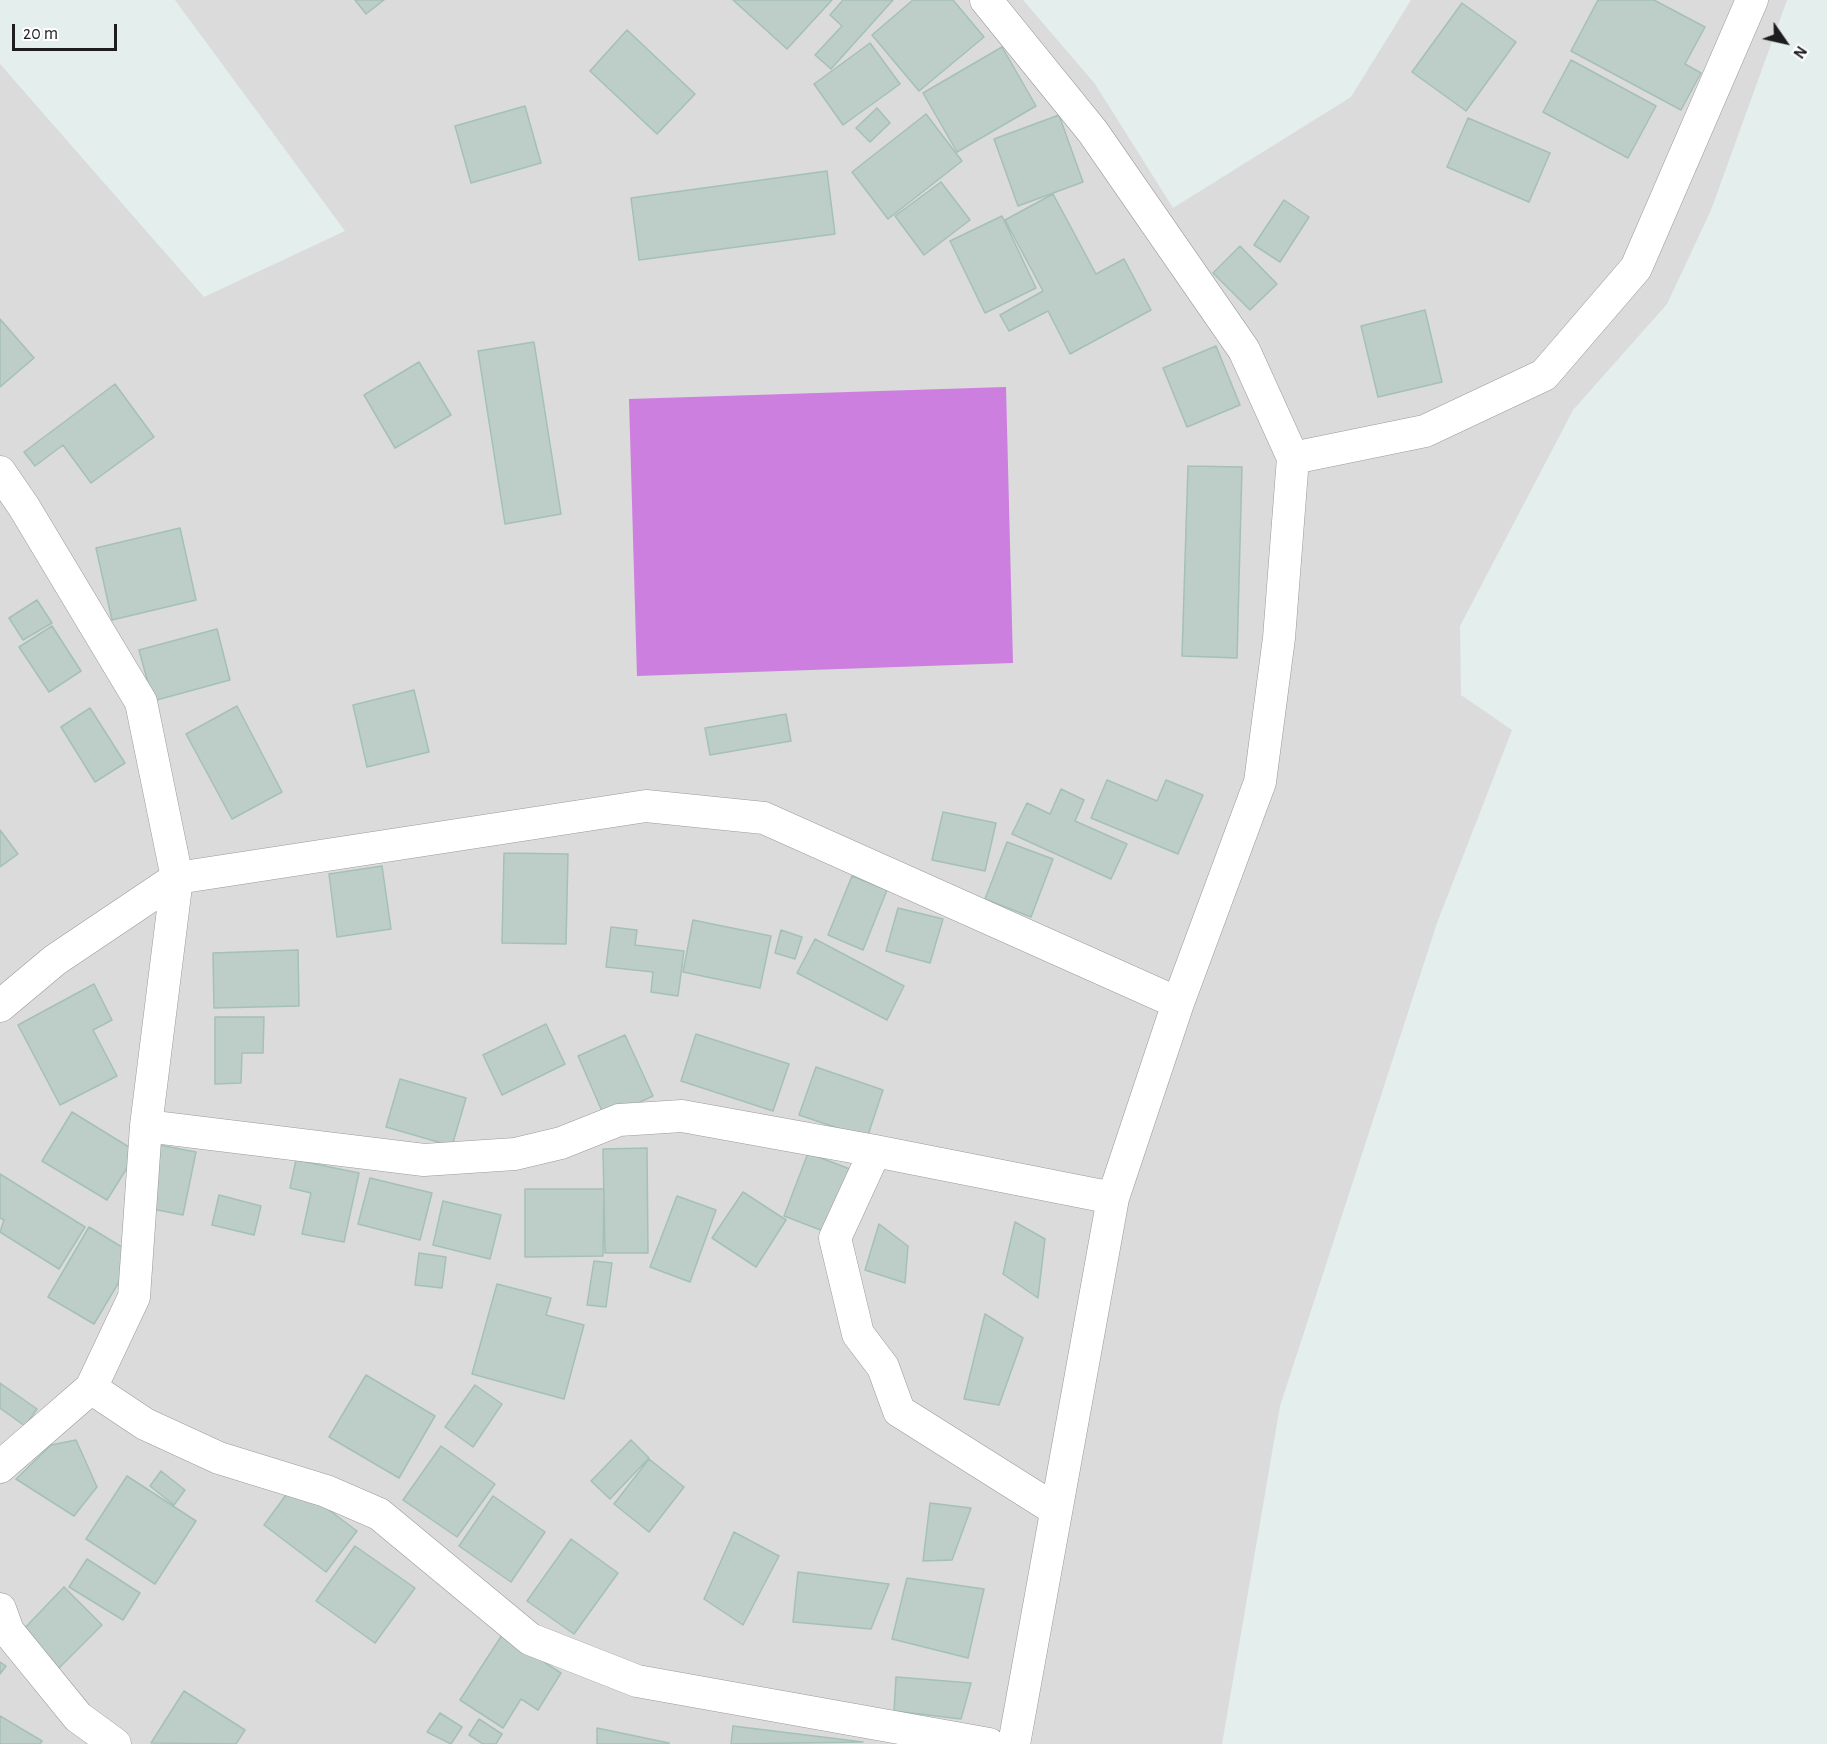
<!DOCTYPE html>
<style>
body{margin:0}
#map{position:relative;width:1827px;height:1744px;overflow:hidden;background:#e3eeed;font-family:"Alegreya Sans",sans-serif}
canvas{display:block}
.north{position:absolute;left:1755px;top:12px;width:60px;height:60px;-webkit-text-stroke:4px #fff;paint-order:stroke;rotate:124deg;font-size:16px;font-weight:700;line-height:24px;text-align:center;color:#1d1d1d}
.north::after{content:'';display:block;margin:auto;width:21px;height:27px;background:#1d1d1d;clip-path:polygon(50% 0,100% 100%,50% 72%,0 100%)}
.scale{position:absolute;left:12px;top:24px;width:105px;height:27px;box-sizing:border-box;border:3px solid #1d1d1d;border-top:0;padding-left:8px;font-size:18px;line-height:21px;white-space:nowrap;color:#1d1d1d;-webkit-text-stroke:4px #fff;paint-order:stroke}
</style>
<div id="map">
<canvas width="1827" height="1744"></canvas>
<div class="north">N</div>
<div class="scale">20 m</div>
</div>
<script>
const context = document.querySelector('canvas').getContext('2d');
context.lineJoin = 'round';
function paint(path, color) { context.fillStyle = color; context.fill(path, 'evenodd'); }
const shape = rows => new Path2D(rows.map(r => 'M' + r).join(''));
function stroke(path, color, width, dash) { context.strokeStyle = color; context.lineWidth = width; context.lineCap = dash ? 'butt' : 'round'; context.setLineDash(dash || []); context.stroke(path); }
paint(shape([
 [175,0,1023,0,1095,84,1173,208,1351,97,1411,0,1787,0,1711,210,1667,304,1573,410,1460,626,1461,695,1512,730,1437,923,1280,1406,1222,1744,0,1744,0,64,204,297,345,231]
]), '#dadbda');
paint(shape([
 [1006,387,1013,663,637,676,629,399]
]), '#cc7fdf');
const building = shape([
 [355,0,384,0,366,14,355,0],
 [733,0,832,0,787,49,733,0],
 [843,0,893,0,831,69,815,55,842,26,830,15,843,0],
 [913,0,953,0,984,37,919,91,872,35,913,0],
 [1598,0,1654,0,1705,27,1685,64,1701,73,1681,110,1571,51,1598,0],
 [1462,3,1516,42,1466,111,1412,72,1462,3],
 [627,30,695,94,657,134,590,71,627,30],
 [870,43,900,84,843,125,814,84,870,43],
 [1002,47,1036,106,957,152,923,93,1002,47],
 [1571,60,1656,106,1628,158,1543,112,1571,60],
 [525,106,541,163,471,183,455,126,525,106],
 [877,108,890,123,870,142,856,128,877,108],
 [926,114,962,161,888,219,852,172,926,114],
 [1059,115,1083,182,1018,206,994,139,1059,115],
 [1468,118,1550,153,1529,202,1447,167,1468,118],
 [827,171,835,234,639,260,631,198,827,171],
 [941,182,970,220,924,255,895,216,941,182],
 [1053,194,1096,274,1124,259,1151,310,1070,354,1048,311,1009,331,1000,315,1043,291,1005,220,1053,194],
 [1284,200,1309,217,1280,262,1254,245,1284,200],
 [1002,216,1036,288,985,313,950,241,1002,216],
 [1240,246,1277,284,1250,310,1213,273,1240,246],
 [1425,310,1442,382,1378,397,1361,326,1425,310],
 [0,319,34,358,0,387,0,319],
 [534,342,561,514,505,524,478,351,534,342],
 [1216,346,1240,405,1187,427,1163,368,1216,346],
 [419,362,451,415,395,448,364,395,419,362],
 [115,384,154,437,91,483,63,445,35,466,24,452,115,384],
 [1188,466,1242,467,1237,658,1182,656,1188,466],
 [180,528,196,600,112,620,96,548,180,528],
 [37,600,52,623,23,640,9,618,37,600],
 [52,626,81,671,49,692,19,647,52,626],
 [217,629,230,680,153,701,139,650,217,629],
 [414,690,429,752,367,767,353,705,414,690],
 [237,706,282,792,232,819,186,734,237,706],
 [90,708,125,763,95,782,61,727,90,708],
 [786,714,791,741,710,755,705,728,786,714],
 [1107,780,1157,801,1166,780,1203,795,1178,854,1091,818,1107,780],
 [1061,789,1084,800,1075,821,1127,844,1111,879,1012,834,1027,803,1050,814,1061,789],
 [943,812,996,823,985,871,932,860,943,812],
 [0,830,18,854,0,867,0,830],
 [1007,842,1053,859,1031,917,985,899,1007,842],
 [504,853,568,854,566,944,502,943,504,853],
 [382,866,391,929,337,937,329,874,382,866],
 [852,876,887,890,863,950,828,935,852,876],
 [898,908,943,919,930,963,886,951,898,908],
 [693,920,771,936,760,988,683,972,693,920],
 [611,927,637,930,635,945,684,951,678,996,651,992,653,972,606,967,611,927],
 [781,930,802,937,795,959,775,953,781,930],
 [815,939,904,986,887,1020,797,973,815,939],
 [298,950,299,1006,214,1008,213,953,298,950],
 [94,984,112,1020,93,1030,117,1076,60,1105,18,1025,94,984],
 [215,1017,264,1017,263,1053,242,1053,241,1083,215,1084,215,1017],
 [546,1024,565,1064,502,1095,483,1055,546,1024],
 [696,1034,789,1064,773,1111,681,1081,696,1034],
 [625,1035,653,1096,605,1118,578,1056,625,1035],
 [816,1067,883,1090,867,1138,799,1115,816,1067],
 [400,1079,466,1098,452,1146,386,1127,400,1079],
 [72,1112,137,1152,107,1200,42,1161,72,1112],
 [154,1144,196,1152,183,1215,142,1207,154,1144],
 [647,1148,648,1253,605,1253,603,1149,647,1148],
 [808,1153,855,1171,831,1234,784,1216,808,1153],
 [296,1160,359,1173,344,1242,302,1234,311,1193,290,1188,296,1160],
 [0,1174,85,1227,59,1269,0,1232,4,1220,0,1218,0,1174],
 [370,1178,432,1193,420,1240,358,1224,370,1178],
 [525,1189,604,1189,603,1256,525,1257,525,1189],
 [743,1192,786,1220,756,1267,712,1238,743,1192],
 [219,1195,261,1206,254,1235,212,1225,219,1195],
 [677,1196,716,1210,690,1282,650,1267,677,1196],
 [443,1201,501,1215,490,1259,433,1245,443,1201],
 [1015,1222,1045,1239,1038,1298,1003,1274,1015,1222],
 [879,1224,908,1246,905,1283,865,1270,879,1224],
 [89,1227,135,1255,94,1324,48,1297,89,1227],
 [419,1253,446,1257,442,1288,415,1285,419,1253],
 [594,1261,612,1263,606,1307,587,1305,594,1261],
 [497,1284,551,1298,546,1315,584,1325,564,1399,472,1374,497,1284],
 [985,1314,1023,1338,999,1405,964,1399,985,1314],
 [366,1375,435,1416,399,1478,329,1437,366,1375],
 [0,1383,37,1409,25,1426,0,1408,0,1383],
 [475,1385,502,1404,473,1447,445,1427,475,1385],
 [76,1440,97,1487,74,1516,16,1479,51,1445,76,1440],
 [631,1440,649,1458,610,1499,591,1481,631,1440],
 [441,1446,495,1484,457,1537,403,1500,441,1446],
 [649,1459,684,1487,649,1532,614,1504,649,1459],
 [161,1471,185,1490,174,1505,150,1486,161,1471],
 [127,1476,196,1521,155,1584,86,1539,127,1476],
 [294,1484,357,1531,326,1572,264,1525,294,1484],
 [493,1496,545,1532,511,1582,459,1546,493,1496],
 [930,1503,971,1508,952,1560,923,1561,930,1503],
 [734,1532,779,1556,743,1625,704,1599,734,1532],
 [571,1539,618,1573,574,1634,527,1601,571,1539],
 [355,1546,415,1588,375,1643,316,1601,355,1546],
 [87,1559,140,1593,123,1620,69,1587,87,1559],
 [798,1572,889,1584,871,1629,793,1622,798,1572],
 [907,1578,984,1589,968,1658,892,1639,907,1578],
 [64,1587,102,1625,58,1669,20,1633,64,1587],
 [502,1635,561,1673,538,1710,521,1699,503,1728,460,1700,502,1635],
 [0,1662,6,1666,0,1674,0,1662],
 [896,1677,971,1683,961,1719,894,1711,896,1677],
 [184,1691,245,1730,236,1744,151,1743,184,1691],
 [440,1713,462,1727,451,1744,427,1732,440,1713],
 [0,1716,42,1741,40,1744,0,1744,0,1716],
 [479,1719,502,1734,496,1744,483,1744,469,1735,479,1719],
 [733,1726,863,1742,731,1744,733,1726],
 [597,1728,669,1743,669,1744,597,1744,597,1728]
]);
paint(building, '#bccec7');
stroke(building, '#a5c0b6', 1.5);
const minor = shape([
 [986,0,1093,132,1244,350,1293,458,1279,638,1260,782,1178,1003,1113,1198,1014,1744],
 [1293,458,1425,431,1544,375,1636,268,1752,0],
 [0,472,24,507,141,702,177,878,146,1126,134,1297,91,1388,0,1467],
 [0,1006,55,960,177,878,646,806,764,818,1178,1003],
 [146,1126,424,1160,515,1154,561,1143,619,1120,682,1116,875,1151,1113,1198],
 [875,1151,835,1238,858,1334,883,1367,899,1411,1056,1510],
 [91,1388,145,1424,219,1458,326,1491,379,1514,530,1639,637,1681,989,1744],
 [0,1609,8,1631,78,1717,115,1744]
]);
stroke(minor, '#9a9a9a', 33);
stroke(minor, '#fff', 32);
</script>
